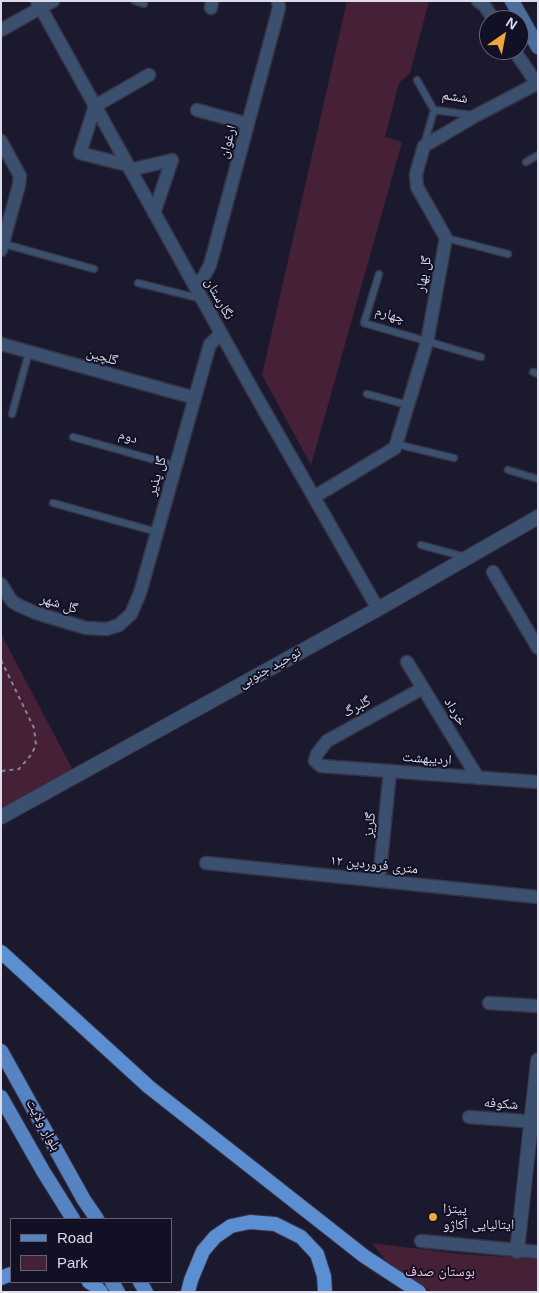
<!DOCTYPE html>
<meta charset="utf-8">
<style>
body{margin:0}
#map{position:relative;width:539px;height:1293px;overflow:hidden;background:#1b192e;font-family:Helvetica,sans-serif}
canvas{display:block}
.frame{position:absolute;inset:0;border:2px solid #dcdceb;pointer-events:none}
.legend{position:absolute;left:10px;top:1218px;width:162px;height:65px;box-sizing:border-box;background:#121024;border:1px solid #636274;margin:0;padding:6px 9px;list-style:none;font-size:15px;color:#dcdceb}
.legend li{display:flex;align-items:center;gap:10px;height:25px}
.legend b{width:25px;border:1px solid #636274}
.north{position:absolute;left:479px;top:10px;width:50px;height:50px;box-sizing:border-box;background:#121024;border:1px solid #636274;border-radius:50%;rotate:33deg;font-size:14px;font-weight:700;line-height:20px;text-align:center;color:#dcdceb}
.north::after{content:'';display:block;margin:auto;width:18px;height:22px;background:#eea73d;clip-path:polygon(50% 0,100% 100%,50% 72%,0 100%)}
</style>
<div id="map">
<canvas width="539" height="1293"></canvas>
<div class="frame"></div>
<ul class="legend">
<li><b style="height:6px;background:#5683c2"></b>Road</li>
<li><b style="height:14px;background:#452036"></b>Park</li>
</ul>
<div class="north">N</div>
</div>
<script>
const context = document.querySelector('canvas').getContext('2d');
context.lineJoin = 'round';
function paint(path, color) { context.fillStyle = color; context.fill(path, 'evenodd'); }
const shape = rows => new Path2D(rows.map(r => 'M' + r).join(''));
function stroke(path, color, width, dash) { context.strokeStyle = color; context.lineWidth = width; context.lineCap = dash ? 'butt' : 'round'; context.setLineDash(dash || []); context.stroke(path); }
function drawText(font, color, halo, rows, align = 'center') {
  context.font = font + ' Helvetica,"Noto Naskh Arabic",sans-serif'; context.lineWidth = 4; context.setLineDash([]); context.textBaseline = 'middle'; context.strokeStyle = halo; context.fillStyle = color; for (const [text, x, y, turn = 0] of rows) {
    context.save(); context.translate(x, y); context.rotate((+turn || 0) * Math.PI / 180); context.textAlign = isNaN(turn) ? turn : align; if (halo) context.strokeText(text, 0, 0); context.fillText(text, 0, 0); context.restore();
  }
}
paint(shape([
 [347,1,429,1,410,73,399,83,385,137,402,142,311,465,262,375],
 [1,634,75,774,1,812],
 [372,1243,459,1254,538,1259,538,1292,432,1292,391,1267]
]), '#452036');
const service = shape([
 [135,1,144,4],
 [417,80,434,110,472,115],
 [424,145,434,110],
 [526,162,538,155],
 [446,238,508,254],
 [1,243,94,269],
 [379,274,364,323,481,357],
 [138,283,202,299],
 [533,372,538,374],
 [367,394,408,405],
 [12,414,29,352],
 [73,437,176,466],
 [396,444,454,458],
 [508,470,538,479],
 [53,503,157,532],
 [421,545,465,557]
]);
const minor = shape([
 [37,1,252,389,378,609],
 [478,1,484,5,494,20],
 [211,8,212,1],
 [1,30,53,1],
 [514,50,537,84],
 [197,110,248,124],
 [1,141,20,176,19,185,1,250],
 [127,165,80,153,95,106,149,75],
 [130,170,172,160,154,213],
 [194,285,203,278,210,265,279,8,278,1],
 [1,344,195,398],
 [314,497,395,448,427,342,446,238,417,187,416,174,424,146,475,116,538,83],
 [493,572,538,648],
 [1,584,9,597,13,602,20,606,36,613,86,628,107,629,119,625,131,614,140,593,210,344,221,334],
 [407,662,478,778],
 [423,688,327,741,317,754,315,761,321,766,538,782],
 [206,863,538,897],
 [379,881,390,771],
 [489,1003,538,1006],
 [469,1117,538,1122],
 [421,1241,538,1252]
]);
const tertiary = shape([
 [1,817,135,743,378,609,538,517],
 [517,1251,538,1060]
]);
const secondary = shape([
 [512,1,538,47]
]);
const primary = shape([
 [1,1051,84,1200,97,1219],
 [1,1097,43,1171,73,1219],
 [112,1282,118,1292],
 [140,1282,146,1292]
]);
const trunk = shape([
 [1,952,149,1087,364,1256,419,1292],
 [1,1278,11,1274],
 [89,1282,94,1285,101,1292],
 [188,1292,191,1280,203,1251,215,1237,231,1226,250,1222,275,1224,301,1237,317,1254,324,1276,325,1292]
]);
stroke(service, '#363448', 9);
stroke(minor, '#363448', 15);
stroke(tertiary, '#363448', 16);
stroke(secondary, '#363448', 16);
stroke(primary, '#363448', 16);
stroke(trunk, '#363448', 16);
stroke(shape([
 [1,660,34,728,36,745,31,755,19,769,1,771],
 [1,783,1,785]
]), '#858495', 2, [4, 4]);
stroke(service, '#3b506e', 6);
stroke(minor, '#3b506e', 12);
stroke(tertiary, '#3b506e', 14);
stroke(secondary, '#4a6d9d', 14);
stroke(primary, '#5683c2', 14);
stroke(trunk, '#5c8ed2', 14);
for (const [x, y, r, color] of [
 [433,1217,5,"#eea73d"]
]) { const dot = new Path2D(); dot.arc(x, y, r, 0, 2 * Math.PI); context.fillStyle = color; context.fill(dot); stroke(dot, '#121024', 2); }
drawText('14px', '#dcdceb', '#121024', [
 ["ششم",455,97,9],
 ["ارغوان",228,142,-75],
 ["گل بهار",424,274,-79],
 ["نگارستان",219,299,61],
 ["چهارم",390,315,17],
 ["گلچین",102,357,16],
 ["دوم",128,437,16],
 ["گل پذیر",157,476,-74],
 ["گل شهر",59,604,17],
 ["توحید جنوبی",270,668,-29],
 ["گلبرگ",357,707,-28],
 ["خرداد",455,712,59],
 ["اردیبهشت",427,759,4],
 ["گلریز",370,825,-84],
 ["۱۲ متری فروردین",374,865,6],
 ["شکوفه",501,1104,4],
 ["بلوار ولایت",43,1125,61]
]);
drawText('14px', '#dcdceb', '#121024', [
 ["پیتزا",443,1209],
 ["ایتالیایی آکاژو",443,1225]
], 'left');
drawText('14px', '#ffc5e5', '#121024', [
 ["بوستان صدف",440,1272]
]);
</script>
